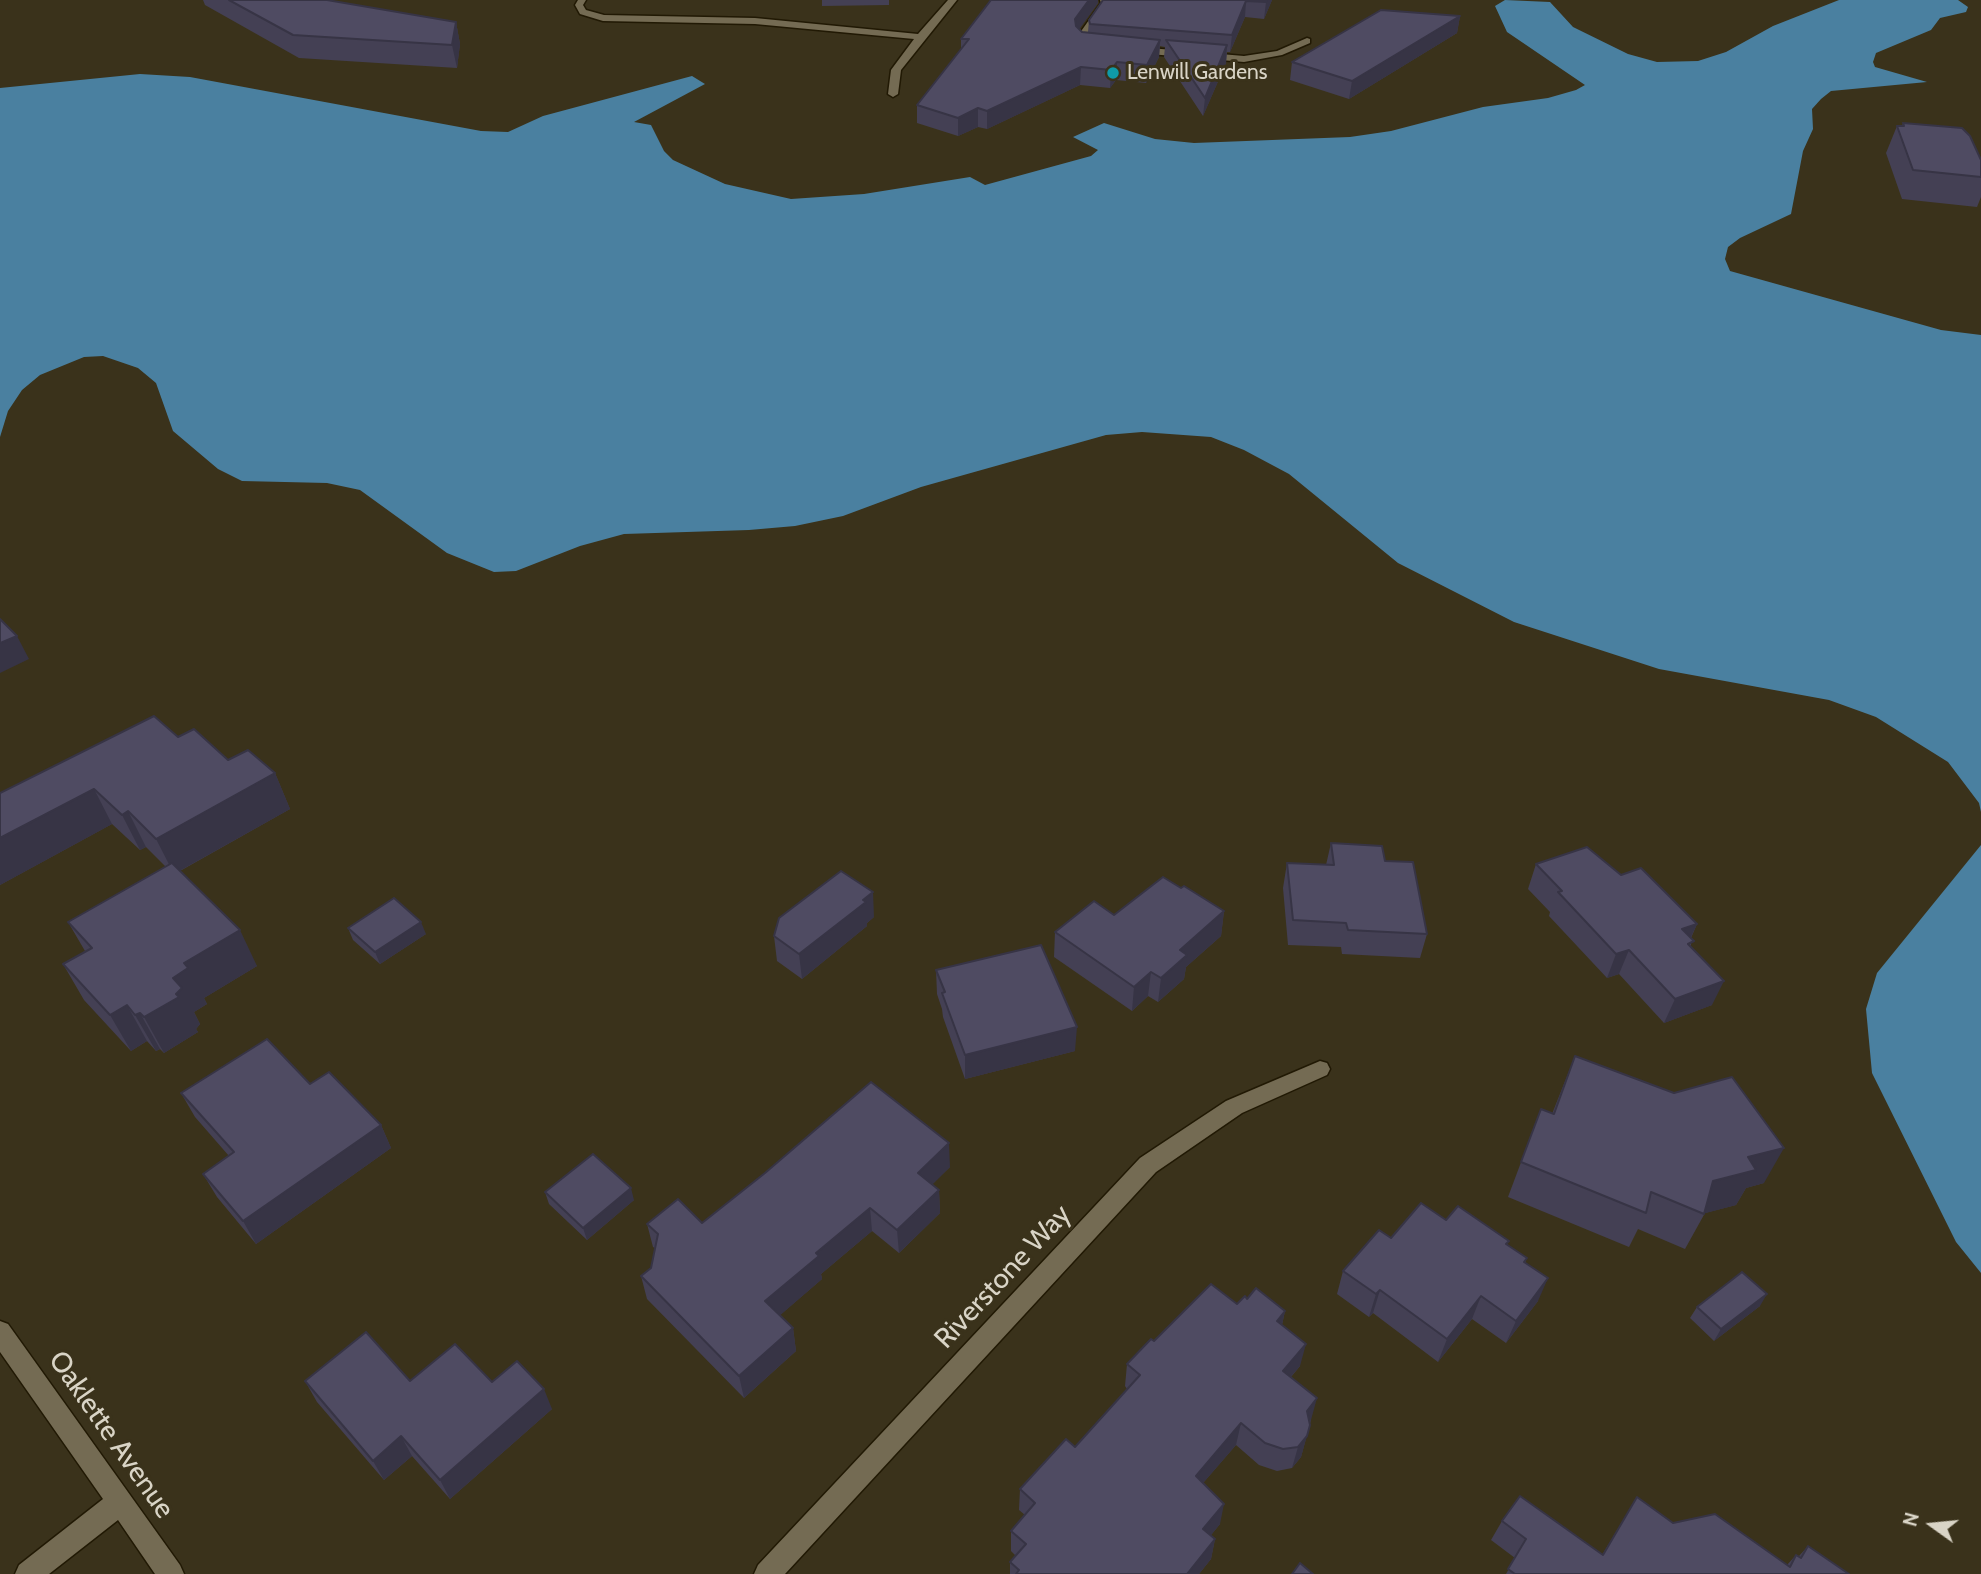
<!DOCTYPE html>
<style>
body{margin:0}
#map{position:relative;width:1981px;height:1574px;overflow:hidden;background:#3a321b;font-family:Cabin,sans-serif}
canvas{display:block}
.north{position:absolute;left:1897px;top:1490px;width:70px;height:70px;-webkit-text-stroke:5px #3a321b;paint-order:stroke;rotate:285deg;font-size:19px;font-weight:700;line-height:28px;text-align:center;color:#d9d4c6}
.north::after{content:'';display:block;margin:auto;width:24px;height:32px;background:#d9d4c6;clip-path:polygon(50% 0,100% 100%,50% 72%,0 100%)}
</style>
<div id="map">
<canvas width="1981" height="1574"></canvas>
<div class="north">N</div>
</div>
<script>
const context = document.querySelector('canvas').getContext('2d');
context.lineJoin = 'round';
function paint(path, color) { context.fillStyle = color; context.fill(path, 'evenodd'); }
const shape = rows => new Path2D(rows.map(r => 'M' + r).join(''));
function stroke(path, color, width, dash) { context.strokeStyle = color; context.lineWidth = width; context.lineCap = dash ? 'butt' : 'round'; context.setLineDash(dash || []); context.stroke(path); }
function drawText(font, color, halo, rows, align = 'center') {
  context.font = font + ' Cabin,sans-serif'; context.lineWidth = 6; context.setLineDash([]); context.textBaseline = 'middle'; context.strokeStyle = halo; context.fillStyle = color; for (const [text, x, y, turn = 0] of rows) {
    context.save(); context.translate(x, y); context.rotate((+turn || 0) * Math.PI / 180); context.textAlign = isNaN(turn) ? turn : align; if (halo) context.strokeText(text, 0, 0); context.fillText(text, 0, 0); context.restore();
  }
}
paint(shape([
 [1505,0,1550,2,1573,27,1628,54,1657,62,1698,61,1726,52,1773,26,1839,0,1958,0,1968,7,1966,12,1940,18,1931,30,1876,53,1873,62,1875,67,1927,82,1831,91,1821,99,1812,109,1813,129,1803,151,1791,214,1740,238,1728,247,1725,259,1730,271,1941,330,1981,335,1981,812,1979,803,1948,762,1876,717,1829,700,1659,669,1514,622,1398,563,1289,474,1244,450,1211,437,1142,432,1106,435,921,487,843,516,795,526,749,530,624,534,580,546,516,571,494,572,447,553,360,490,327,483,242,481,218,469,173,431,156,383,138,368,103,356,84,357,40,375,22,390,8,411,0,437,0,88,140,74,190,77,481,131,508,132,543,116,692,76,705,84,634,122,651,125,664,151,673,160,725,184,791,199,864,194,970,177,985,185,1091,156,1098,150,1073,137,1104,123,1155,139,1194,143,1350,137,1391,131,1483,107,1548,98,1576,90,1585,85,1507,32,1495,6],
 [1981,845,1981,1273,1956,1242,1872,1073,1866,1009,1877,973]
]), '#4a80a0');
const street = shape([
 [578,0,586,0,583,5,586,10,604,15,755,18,918,34,948,0,957,0,901,70,898,94,893,97,888,94,891,70,914,39,755,24,603,21,580,14,575,5,578,0],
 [1100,0,1108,0,1109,3,1085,37,1085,40,1097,46,1093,49,1078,43,1077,37,1101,3,1100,0],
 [1307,38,1310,39,1310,43,1282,55,1244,62,1138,53,1134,50,1138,47,1244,56,1277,51,1307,38],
 [1320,1061,1327,1063,1330,1069,1327,1075,1242,1113,1156,1172,785,1574,754,1574,758,1565,1140,1158,1226,1101,1320,1061],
 [0,1321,8,1324,180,1565,184,1574,155,1574,118,1520,49,1574,15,1574,19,1565,103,1499,0,1352,0,1321]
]);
stroke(street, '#211904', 3);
paint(street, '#746b53');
paint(shape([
 [203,0,327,0,456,22,460,44,457,68,299,58,205,5],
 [822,0,889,0,889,5,822,6],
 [1103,0,1272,0,1264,19,1245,17,1230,52,1227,52,1226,63,1203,116,1164,57,1165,47,1160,46,1159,57,1146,83,1116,80,1110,88,1080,85,987,129,978,127,958,136,917,123,917,105,961,50,961,39,1098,3,1079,29,1082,32,1088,32,1089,20],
 [1460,16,1457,33,1349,99,1290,80,1292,62],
 [1903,123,1981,160,1981,197,1977,207,1902,199,1886,153,1897,126,1902,126],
 [178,737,228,760,275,773,290,809,180,871,257,966,204,998,207,1004,194,1012,200,1024,196,1029,198,1032,164,1053,160,1049,156,1051,147,1041,131,1051,84,1000,63,964,85,951,68,922,166,867,146,847,140,850,112,824,0,885,0,793],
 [1331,843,1385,861,1427,934,1420,958,1342,954,1341,947,1288,945,1283,888,1287,863,1326,865],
 [1536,864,1621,875,1697,924,1691,938,1691,947,1712,1005,1664,1023,1619,974,1607,978,1549,916,1550,912,1528,889],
 [1181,888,1224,911,1221,936,1186,967,1184,979,1158,1002,1148,996,1132,1011,1054,957,1055,932,1114,915],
 [874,917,867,923,867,926,802,979,777,961,774,936],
 [348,928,426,934,380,964,353,940],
 [936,970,1075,1051,965,1079,943,1017,942,1009,937,994],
 [1575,1056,1764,1183,1746,1188,1736,1205,1705,1213,1685,1249,1638,1229,1629,1247,1508,1197,1541,1109,1552,1114],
 [310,1084,381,1125,391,1148,256,1244,217,1197,203,1174,229,1156,195,1117,181,1093],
 [950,1167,932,1184,939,1190,940,1213,899,1253,872,1231,821,1274,822,1279,780,1315,793,1328,796,1351,744,1398,647,1299,641,1276,651,1268,655,1248,653,1247,647,1224,702,1223],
 [545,1192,634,1200,587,1240,549,1204],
 [1446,1220,1507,1245,1527,1258,1525,1263,1538,1301,1506,1343,1472,1319,1438,1362,1373,1313,1369,1317,1337,1294,1343,1271,1391,1238],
 [1247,1299,1285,1311,1282,1325,1300,1366,1291,1377,1311,1420,1301,1457,1292,1468,1277,1471,1259,1465,1236,1445,1203,1483,1220,1524,1211,1535,1215,1539,1211,1559,1199,1574,1010,1574,1010,1562,1016,1556,1011,1551,1011,1531,1025,1515,1019,1510,1020,1489,1075,1447,1127,1389,1125,1386,1127,1364,1154,1341],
 [1760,1306,1714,1341,1690,1318,1697,1307],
 [305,1381,410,1381,492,1382,552,1409,450,1499,412,1456,384,1480,317,1402],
 [1637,1497,1673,1523,1787,1565,1796,1555,1799,1556,1808,1546,1849,1574,1506,1574,1515,1558,1491,1540,1502,1521,1602,1555]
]), '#444054');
paint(shape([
 [1089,0,1098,0,1098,3,1075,35,1075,19],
 [1267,0,1272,0,1264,19,1266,2],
 [1246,1,1245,17,1230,52,1232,35],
 [1460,16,1457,33,1349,99,1352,81],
 [456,22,460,44,457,68,452,45],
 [1160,40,1159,57,1146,83,1147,65],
 [1227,45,1226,63,1203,116,1205,98],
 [1117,62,1116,80,1110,88,1111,70],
 [1081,67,1080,85,987,129,987,111],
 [978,108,978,127,958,136,958,118],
 [17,636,29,659,0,673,0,643],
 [275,773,290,809,174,874,156,839],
 [94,789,112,824,0,885,0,838],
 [128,811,146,847,140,850,122,815],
 [873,892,874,917,867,923,867,926,802,979,799,954],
 [1224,911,1221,936,1186,967,1184,979,1158,1002,1161,978,1180,950],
 [421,922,426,934,380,964,375,952],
 [1697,924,1686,948,1682,929],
 [240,930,257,966,204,998,207,1004,194,1012,200,1024,196,1029,198,1032,164,1053,144,1017,176,994,173,978,184,963],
 [1629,950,1619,974,1607,978,1616,954],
 [1151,972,1148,996,1132,1011,1134,987],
 [1724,981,1712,1005,1664,1023,1675,999],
 [127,1005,147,1041,131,1051,110,1015],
 [140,1013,160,1049,156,1051,135,1015],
 [1077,1027,1075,1051,965,1079,965,1055],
 [381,1125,391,1148,256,1244,243,1221],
 [949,1143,950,1167,920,1197,918,1173],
 [1784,1148,1764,1183,1746,1188,1736,1205,1702,1214,1713,1181,1748,1157],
 [631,1188,634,1200,587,1240,583,1228],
 [939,1190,940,1213,899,1253,897,1230],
 [870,1208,872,1231,821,1274,822,1279,770,1324,765,1301,816,1253],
 [1548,1278,1538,1301,1506,1343,1516,1321],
 [1380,1290,1373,1313,1369,1317,1376,1294],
 [1767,1294,1760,1306,1714,1341,1721,1329],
 [1481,1296,1472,1319,1438,1362,1447,1339],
 [1285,1311,1280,1334,1277,1321],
 [793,1328,796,1351,744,1398,739,1376],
 [1306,1344,1300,1366,1277,1393,1283,1371],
 [544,1389,552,1409,450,1499,440,1480],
 [1317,1398,1311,1420,1301,1432,1307,1411],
 [1241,1423,1236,1445,1191,1497,1196,1476],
 [1310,1425,1301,1457,1292,1468,1298,1447],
 [401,1436,412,1456,384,1480,373,1461],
 [1224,1504,1220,1524,1199,1550,1203,1529],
 [1215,1539,1211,1559,1199,1574,1187,1574]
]), '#373445');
const building = shape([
 [229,0,327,0,456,22,452,45,293,35,229,0],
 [991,0,1089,0,1075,19,1076,26,1082,32,1160,40,1147,65,1117,62,1111,70,1081,67,987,111,978,108,958,118,917,105,969,39,961,39,991,0],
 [1103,0,1267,0,1266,2,1246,1,1232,35,1090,24,1089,20,1103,0],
 [1381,10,1460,16,1352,81,1292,62,1381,10],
 [1166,40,1227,45,1205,98,1166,40],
 [1903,123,1962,128,1970,136,1981,160,1981,177,1913,170,1897,126,1904,126,1903,123],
 [0,619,17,636,0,643,0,619],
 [154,716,178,737,194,729,228,760,248,750,275,773,156,839,128,811,122,815,94,789,0,838,0,793,154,716],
 [1331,843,1382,846,1385,861,1413,862,1427,934,1348,930,1346,923,1293,920,1287,863,1334,865,1331,843],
 [1587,847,1621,875,1641,868,1697,924,1682,929,1694,941,1688,944,1724,981,1675,999,1629,950,1616,954,1558,892,1562,891,1536,864,1587,847],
 [172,863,240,930,184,963,188,968,173,978,182,988,176,994,179,997,144,1017,140,1013,135,1015,127,1005,110,1015,63,964,92,948,68,922,172,863],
 [841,871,873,892,863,900,866,902,799,954,774,936,779,918,841,871],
 [1163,877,1181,888,1184,886,1224,911,1180,950,1187,955,1161,978,1151,972,1134,987,1055,932,1094,901,1114,915,1163,877],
 [394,898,421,922,375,952,348,928,394,898],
 [1041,945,1077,1027,965,1055,942,993,945,992,936,970,1041,945],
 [267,1039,310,1084,329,1072,381,1125,243,1221,203,1174,234,1152,181,1093,267,1039],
 [1575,1056,1674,1093,1732,1077,1784,1148,1748,1157,1756,1170,1713,1181,1704,1214,1651,1192,1646,1213,1521,1162,1541,1109,1554,1114,1575,1056],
 [871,1082,949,1143,918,1173,939,1190,897,1230,870,1208,816,1253,819,1256,765,1301,793,1328,739,1376,641,1276,651,1268,658,1234,647,1224,678,1199,702,1223,765,1173,871,1082],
 [593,1154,631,1188,583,1228,545,1192,593,1154],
 [1421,1203,1446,1220,1458,1206,1509,1241,1506,1244,1527,1258,1524,1262,1548,1278,1516,1321,1481,1296,1447,1339,1380,1290,1376,1294,1343,1271,1379,1230,1391,1238,1421,1203],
 [1742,1272,1767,1294,1721,1329,1697,1307,1742,1272],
 [1211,1284,1237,1304,1245,1296,1247,1299,1256,1288,1285,1311,1277,1321,1306,1344,1283,1371,1317,1398,1307,1411,1310,1425,1307,1436,1298,1447,1283,1449,1265,1443,1241,1423,1196,1476,1224,1504,1203,1529,1215,1539,1187,1574,1016,1574,1019,1570,1010,1562,1026,1544,1011,1531,1035,1503,1020,1489,1066,1439,1075,1447,1140,1375,1127,1364,1151,1339,1154,1341,1211,1284],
 [366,1332,410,1381,455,1344,492,1382,517,1361,544,1389,440,1480,401,1436,373,1461,305,1381,366,1332],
 [1520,1496,1603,1555,1637,1497,1673,1523,1715,1514,1790,1567,1796,1555,1801,1558,1808,1546,1849,1574,1515,1574,1508,1569,1526,1539,1502,1521,1520,1496],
 [1300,1563,1313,1574,1292,1574,1300,1563]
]);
paint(building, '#4f4b62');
stroke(building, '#373445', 2);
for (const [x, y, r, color] of [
 [1113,73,7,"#0f9aa8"]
]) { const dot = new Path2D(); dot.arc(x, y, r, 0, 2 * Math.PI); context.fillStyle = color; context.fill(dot); stroke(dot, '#3a321b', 2.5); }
drawText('21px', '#d9d4c6', '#3a321b', [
 ["Lenwill Gardens",1127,73]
], 'left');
drawText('28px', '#d9d4c6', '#3a321b', [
 ["Riverstone Way",1003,1277,-47],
 ["Oaklette Avenue",111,1435,55]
]);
</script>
